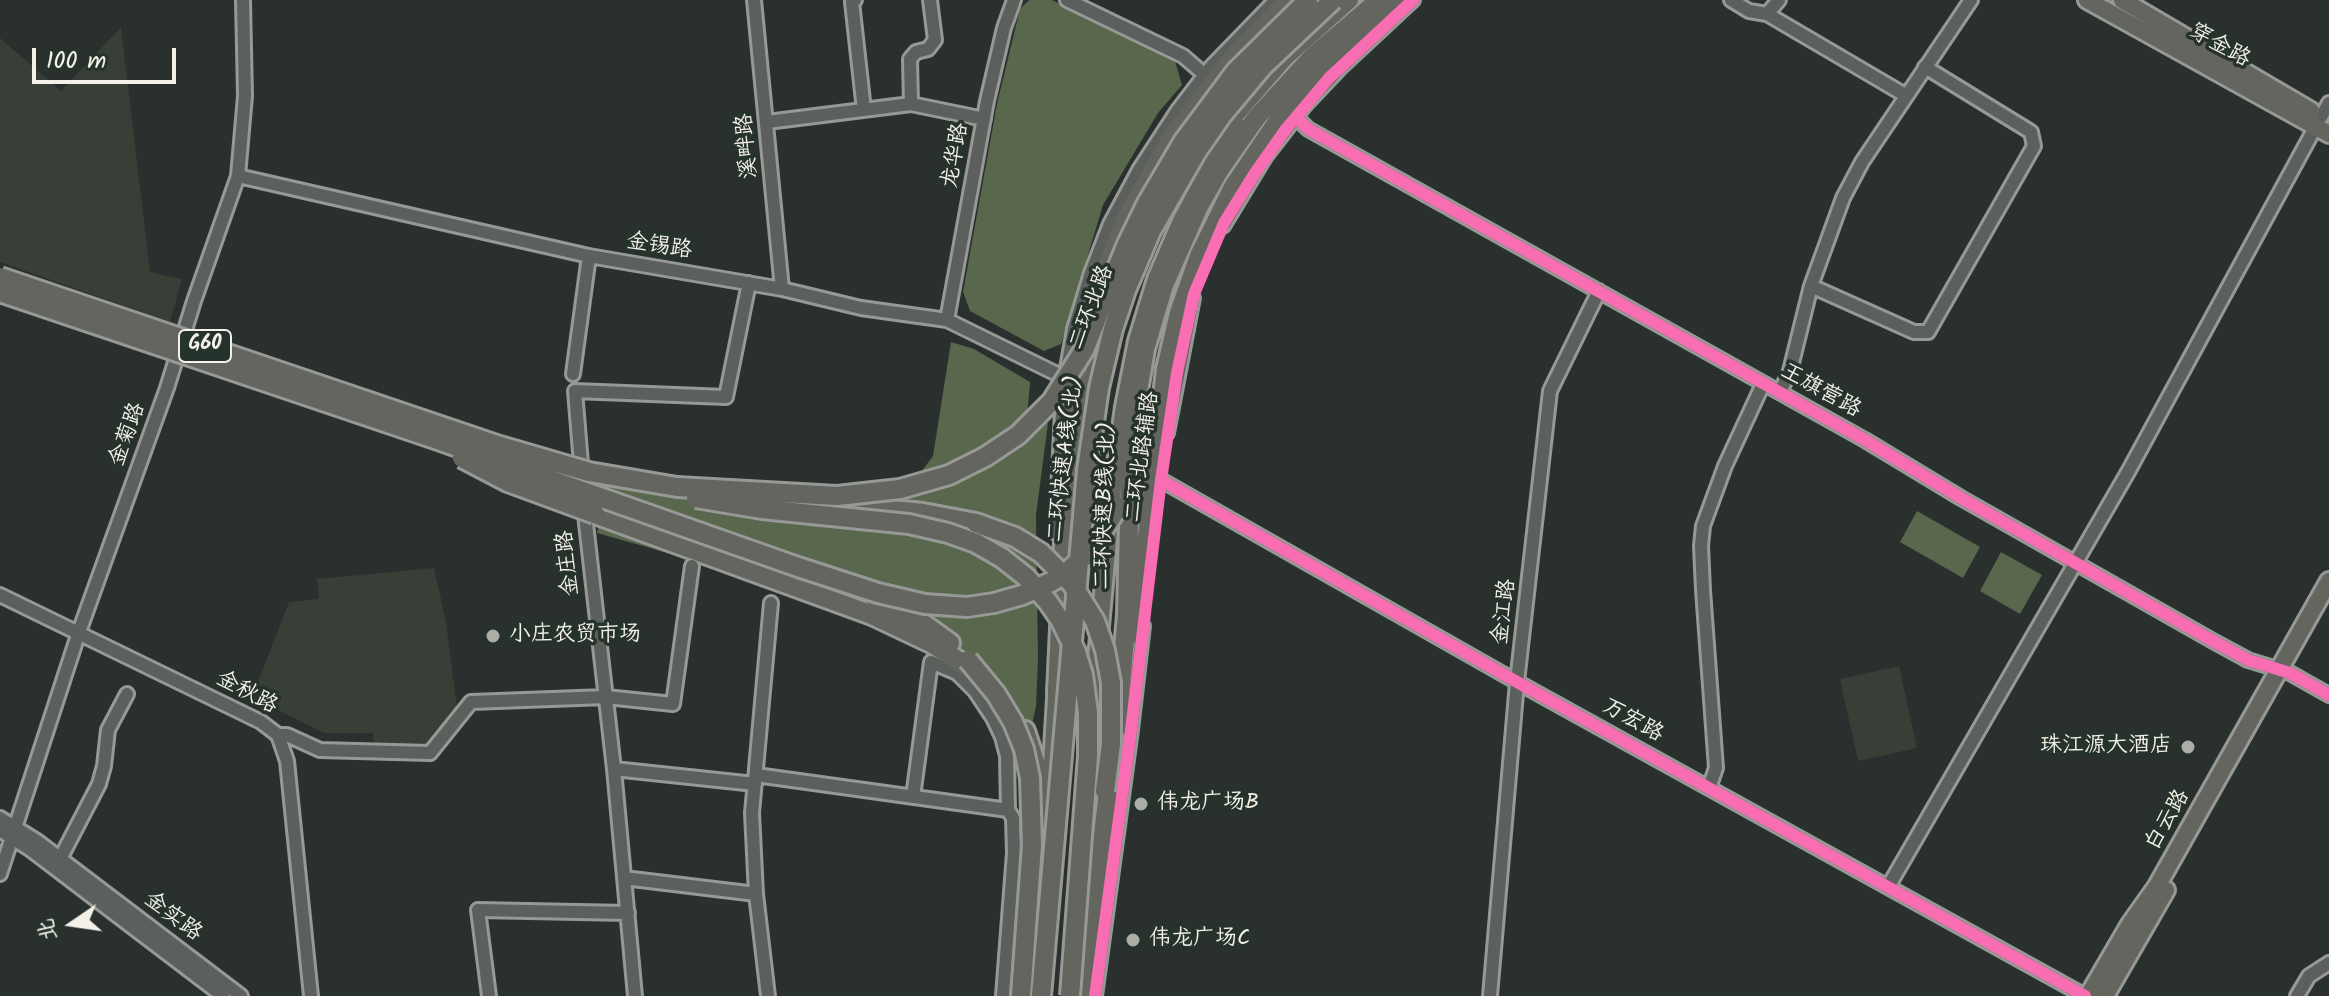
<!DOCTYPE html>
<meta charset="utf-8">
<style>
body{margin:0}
#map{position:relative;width:2329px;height:996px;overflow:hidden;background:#29302d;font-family:Kalam,"LXGW WenKai TC",sans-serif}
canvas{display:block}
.north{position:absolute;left:32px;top:884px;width:80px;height:80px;-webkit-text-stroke:6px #26332d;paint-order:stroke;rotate:257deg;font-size:22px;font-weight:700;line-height:32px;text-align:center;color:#f4f1e8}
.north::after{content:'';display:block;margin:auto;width:28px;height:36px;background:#f4f1e8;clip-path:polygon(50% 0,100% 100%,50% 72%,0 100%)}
.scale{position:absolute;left:32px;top:48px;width:144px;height:36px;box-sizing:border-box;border:4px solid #f4f1e8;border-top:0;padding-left:10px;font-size:24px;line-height:28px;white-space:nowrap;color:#f4f1e8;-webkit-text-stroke:6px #26332d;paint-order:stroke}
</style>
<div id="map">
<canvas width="2329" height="996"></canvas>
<div class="north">北</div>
<div class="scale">100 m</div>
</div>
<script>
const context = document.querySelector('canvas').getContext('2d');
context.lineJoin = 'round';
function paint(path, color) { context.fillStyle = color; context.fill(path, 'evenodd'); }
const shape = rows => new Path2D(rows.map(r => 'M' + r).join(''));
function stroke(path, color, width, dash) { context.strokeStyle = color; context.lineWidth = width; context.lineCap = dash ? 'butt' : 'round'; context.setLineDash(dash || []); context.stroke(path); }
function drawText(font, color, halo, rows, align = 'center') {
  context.font = font + ' Kalam,"LXGW WenKai TC",sans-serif'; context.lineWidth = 7; context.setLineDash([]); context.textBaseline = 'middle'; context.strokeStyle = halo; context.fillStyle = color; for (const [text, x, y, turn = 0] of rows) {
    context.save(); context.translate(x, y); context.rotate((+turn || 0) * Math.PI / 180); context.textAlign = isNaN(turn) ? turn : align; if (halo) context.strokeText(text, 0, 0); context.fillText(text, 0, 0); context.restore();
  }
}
paint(shape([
 [121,27,150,272,182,279,170,322,0,262,0,38,61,91],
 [434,568,446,622,458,716,431,746,374,744,373,733,324,733,252,697,289,602,319,599,317,579],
 [1899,666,1917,748,1858,761,1840,679]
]), '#373f36');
paint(shape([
 [1029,0,1052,0,1175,61,1182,85,1158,113,1103,205,1061,344,1044,351,970,311,963,292,997,104,1020,9],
 [951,342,974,349,1030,382,1027,419,1048,423,1036,515,1038,659,1036,706,1028,743,987,693,930,640,867,609,597,533,611,474,862,488,916,479,933,456],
 [1917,511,1980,547,1963,578,1900,542],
 [2001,552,2042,575,2020,614,1980,591]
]), '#59674d');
const minor = shape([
 [754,0,782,289],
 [855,0,852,2,864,110],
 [1067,0,1183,56,1205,75],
 [1731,0,1749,11,1767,14,1905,95],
 [1767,14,1779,0],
 [911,104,910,59,916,52,928,49,935,40,930,0],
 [1296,117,1308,129,1865,440,1961,498,2213,641,2248,660,2290,673,2329,695],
 [2321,117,2329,103],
 [767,122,911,104,984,119],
 [238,176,589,256,782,289,861,308,947,320,1065,378],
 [1223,226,1265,157,1305,105,1340,68,1413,0],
 [1811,286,1914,332,1928,332,2034,146,2031,132,1925,67],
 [947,320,987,101,1004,28,1014,0],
 [573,374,589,256],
 [1066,374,1074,329,1091,273,1110,224,1139,170,1178,110,1211,67,1276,0],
 [1780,392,1790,371,1811,286,1843,198,1862,162,1971,0],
 [1167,433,1193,298],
 [582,476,575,391,726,397,749,283],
 [1161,480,1517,682,2085,996],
 [584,506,614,769,635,996],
 [1056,533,1062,412],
 [0,595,261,722,278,735,287,761,311,996],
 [278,735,287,735,320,750,430,753,471,702,606,697,673,704,692,566],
 [614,769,755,784],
 [756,775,1008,810,1013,818,1014,853,1003,996],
 [1709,788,1716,768,1703,590,1701,546,1703,526,1725,466,1763,384],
 [913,797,931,662,957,673,975,691,993,718,1002,737,1007,756,1008,810],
 [0,818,37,841,241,996],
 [0,830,31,850,223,996],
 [60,859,99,784,104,766,108,730,127,694],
 [0,874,79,632,167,388,194,301,238,176,245,96,243,0],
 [624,878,756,894],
 [1888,887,2128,472,2316,126],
 [489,996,478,910,628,913],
 [768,996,756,894,752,813,771,603],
 [1095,996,1131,730,1143,626],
 [1490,996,1517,682,1550,391,1599,291],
 [2297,996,2309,976,2329,963]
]);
const major = shape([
 [2087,0,2329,134],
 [2122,0,2311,111],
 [1214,140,1285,58,1350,0],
 [1074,495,1090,386,1104,334],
 [1092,711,1114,477,1124,407,1137,341,1156,279,1181,221,1212,163,1238,126],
 [1051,782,1057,682],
 [2088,996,2130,924,2157,886,2329,581],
 [2105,996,2166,890]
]);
const highway = shape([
 [817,503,923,513,976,523],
 [595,514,872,615,931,643,979,674],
 [873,596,918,620,950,643],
 [1136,634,1166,369,1179,313,1199,256,1233,187,1279,119,1335,55,1397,0],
 [1057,693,1070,413,1079,353,1093,300,1126,218,1173,135,1233,57,1288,0],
 [1117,728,1127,615,1131,433,1145,349,1164,285,1199,206,1220,169,1256,118,1313,56,1379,0],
 [1025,731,1042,783,1049,842],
 [1083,996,1110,777]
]);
stroke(minor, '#969996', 18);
stroke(major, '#969996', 22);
stroke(highway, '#969996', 24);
stroke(minor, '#5c605c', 12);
stroke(major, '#63655e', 16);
stroke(highway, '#63655e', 18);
const highwayBridge = shape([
 [0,277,500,446,589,472,677,487,837,496,900,489,949,475,985,457,1018,435,1052,401,1084,350,1127,244,1147,203,1183,142,1236,71,1308,0],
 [0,292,435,439,798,567,878,593,925,604,967,607,994,603,1022,595,1051,582,1066,573,1090,551,1118,507],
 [462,458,508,482,595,514],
 [696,498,762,509,909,524,948,533,976,543,1002,558,1026,577,1048,602,1061,621,1076,652,1083,675,1088,713,1088,756,1070,996],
 [976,523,1015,537,1041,553,1072,584,1095,621,1105,650,1111,683,1111,744,1105,791],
 [968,660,996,694,1013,722,1024,749,1030,778,1032,845,1021,996],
 [1041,996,1087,470,1099,388,1113,329,1126,290,1151,231,1197,151,1222,115,1263,66,1333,0]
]);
stroke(highwayBridge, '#969996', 24, []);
stroke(highwayBridge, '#63655e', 18);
stroke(shape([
 [1296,117,1308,129,1865,440,1961,498,2213,641,2248,660,2290,673,2329,695],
 [1161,480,1517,682,2085,996],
 [1095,996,1131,730,1161,480,1177,373,1194,294,1224,223,1255,173,1286,129,1329,78,1413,0]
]), '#f96db3', 12);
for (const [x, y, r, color] of [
 [493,636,8,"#adada7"],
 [2188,747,8,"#adada7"],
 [1141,804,8,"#adada7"],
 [1133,940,8,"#adada7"]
]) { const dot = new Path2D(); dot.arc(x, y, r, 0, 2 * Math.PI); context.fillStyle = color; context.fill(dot); stroke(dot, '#26332d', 3); }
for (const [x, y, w] of [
 [205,346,52]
]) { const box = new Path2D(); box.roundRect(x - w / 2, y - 16, w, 32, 6); context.fillStyle = '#26332d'; context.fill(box); stroke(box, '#f4f1e8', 2); }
drawText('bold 20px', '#f4f1e8', null, [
 ["G60",205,346]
]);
drawText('22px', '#f4f1e8', '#26332d', [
 ["穿金路",2219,47,29],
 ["溪畔路",749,146,-95],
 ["龙华路",957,156,-80],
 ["金锡路",659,248,9],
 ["二环北路",1093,308,-69],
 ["王旗营路",1820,392,29],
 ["金菊路",129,435,-70],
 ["二环北路辅路",1144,457,-82],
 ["二环快速A线(北)",1067,459,-83],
 ["二环快速B线(北)",1107,506,-88],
 ["金庄路",570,563,-96],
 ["金江路",1506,612,-83],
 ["金秋路",246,694,28],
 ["万宏路",1632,722,29],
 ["白云路",2169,821,-60],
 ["金实路",172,918,37]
]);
drawText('22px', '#f4f1e8', '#26332d', [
 ["小庄农贸市场",509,636],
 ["珠江源大酒店",2172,747,"right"],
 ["伟龙广场B",1157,804],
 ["伟龙广场C",1149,940]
], 'left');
</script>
